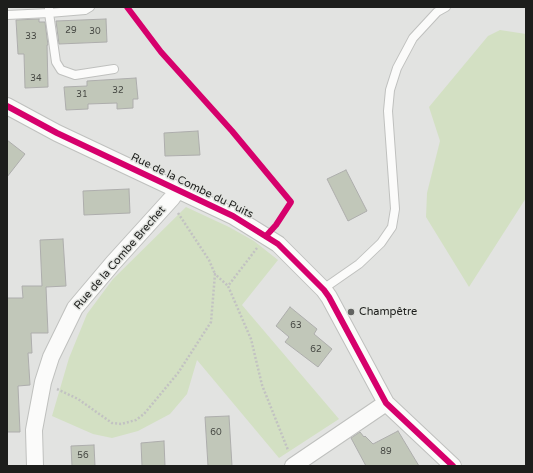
<!DOCTYPE html>
<meta charset="utf-8">
<style>
body{margin:0}
#map{position:relative;width:533px;height:473px;overflow:hidden;background:#e2e3e1;font-family:"Varela Round",sans-serif}
canvas{display:block}
.frame{position:absolute;inset:0;border:8px solid #1d1e1c;pointer-events:none}
</style>
<div id="map">
<canvas width="533" height="473"></canvas>
<div class="frame"></div>
</div>
<script>
const context = document.querySelector('canvas').getContext('2d');
context.lineJoin = 'round';
function paint(path, color) { context.fillStyle = color; context.fill(path, 'evenodd'); }
const shape = rows => new Path2D(rows.map(r => 'M' + r).join(''));
function stroke(path, color, width, dash) { context.strokeStyle = color; context.lineWidth = width; context.lineCap = dash ? 'butt' : 'round'; context.setLineDash(dash || []); context.stroke(path); }
function drawText(font, color, halo, rows, align = 'center') {
  context.font = font + ' "Varela Round",sans-serif'; context.lineWidth = 3; context.setLineDash([]); context.textBaseline = 'middle'; context.strokeStyle = halo; context.fillStyle = color; for (const [text, x, y, turn = 0] of rows) {
    context.save(); context.translate(x, y); context.rotate((+turn || 0) * Math.PI / 180); context.textAlign = isNaN(turn) ? turn : align; if (halo) context.strokeText(text, 0, 0); context.fillText(text, 0, 0); context.restore();
  }
}
paint(shape([
 [500,30,526,34,526,198,469,287,426,217,427,193,440,141,429,107,488,36],
 [186,207,229,227,254,241,278,260,242,305,339,419,279,458,197,360,187,394,170,414,138,431,112,438,93,434,52,416,69,358,87,314,113,279]
]), '#d3e0c3');
const building = shape([
 [39,19,39,22,45,22,48,45,47,45,48,87,25,88,24,54,18,54,16,20,39,19],
 [106,19,107,42,59,44,56,21,106,19],
 [136,78,138,99,133,99,133,108,117,109,117,103,88,104,88,109,66,110,64,87,87,86,87,81,136,78],
 [198,131,200,155,165,156,164,133,198,131],
 [7,140,25,154,7,177,7,140],
 [346,170,367,211,348,221,327,179,346,170],
 [129,189,130,213,84,215,83,191,129,189],
 [63,239,66,286,46,287,48,333,31,333,32,353,28,353,30,385,18,386,20,432,7,432,7,298,23,298,22,286,42,286,40,240,63,239],
 [290,307,317,329,314,334,332,349,318,367,285,342,289,337,276,326,290,307],
 [229,416,232,466,208,466,205,417,229,416],
 [398,431,419,466,366,466,351,438,360,432,364,437,365,436,373,444,398,431],
 [164,441,165,466,142,466,141,443,164,441],
 [94,445,95,466,72,466,71,446,94,445]
]);
paint(building, '#c1c7b9');
stroke(building, '#adadac', 1);
const lane = shape([
 [49,7,49,13,85,10,90,7],
 [7,15,49,13,56,62,61,70,75,75,114,69],
 [323,289,359,264,381,243,392,227,395,209,388,111,390,90,397,68,413,38,437,12,446,7]
]);
const street = shape([
 [7,106,57,133,233,216,278,244,324,290,329,297,386,403,453,466],
 [35,466,34,430,43,382,51,357,75,308,113,263,172,198,178,189],
 [293,466,386,403]
]);
stroke(lane, '#bfc0be', 10);
stroke(street, '#bfc0be', 18);
stroke(shape([
 [178,213,209,260,215,274],
 [257,248,228,286,251,339,262,385,288,450],
 [57,389,78,399,112,423,121,424,136,420,144,414,178,373,211,322,215,274,228,286]
]), '#c2c2c2', 2.5, [2, 2]);
stroke(lane, '#fbfbfa', 8);
stroke(street, '#fbfbfa', 16);
stroke(shape([
 [127,7,161,52,232,131,291,202,276,225,266,236],
 [7,106,57,133,233,216,278,244,324,290,329,297,386,403,453,466]
]), '#d6006c', 6);
for (const [x, y, r, color] of [
 [351,312,4,"#626361"]
]) { const dot = new Path2D(); dot.arc(x, y, r, 0, 2 * Math.PI); context.fillStyle = color; context.fill(dot); stroke(dot, '#e2e4e0', 1.5); }
drawText('9px', '#464843', null, [
 ["29",71,31],
 ["30",95,32],
 ["33",31,37],
 ["34",36,79],
 ["32",118,91],
 ["31",82,95],
 ["63",296,326],
 ["62",316,350],
 ["60",216,433],
 ["89",386,452],
 ["56",83,456]
]);
drawText('11px', '#1d1e1c', '#e2e4e0', [
 ["Rue de la Combe du Puits",192,186,26],
 ["Rue de la Combe Brechet",120,258,-49]
]);
drawText('11px', '#1d1e1c', '#e2e4e0', [
 ["Champêtre",359,312]
], 'left');
</script>
